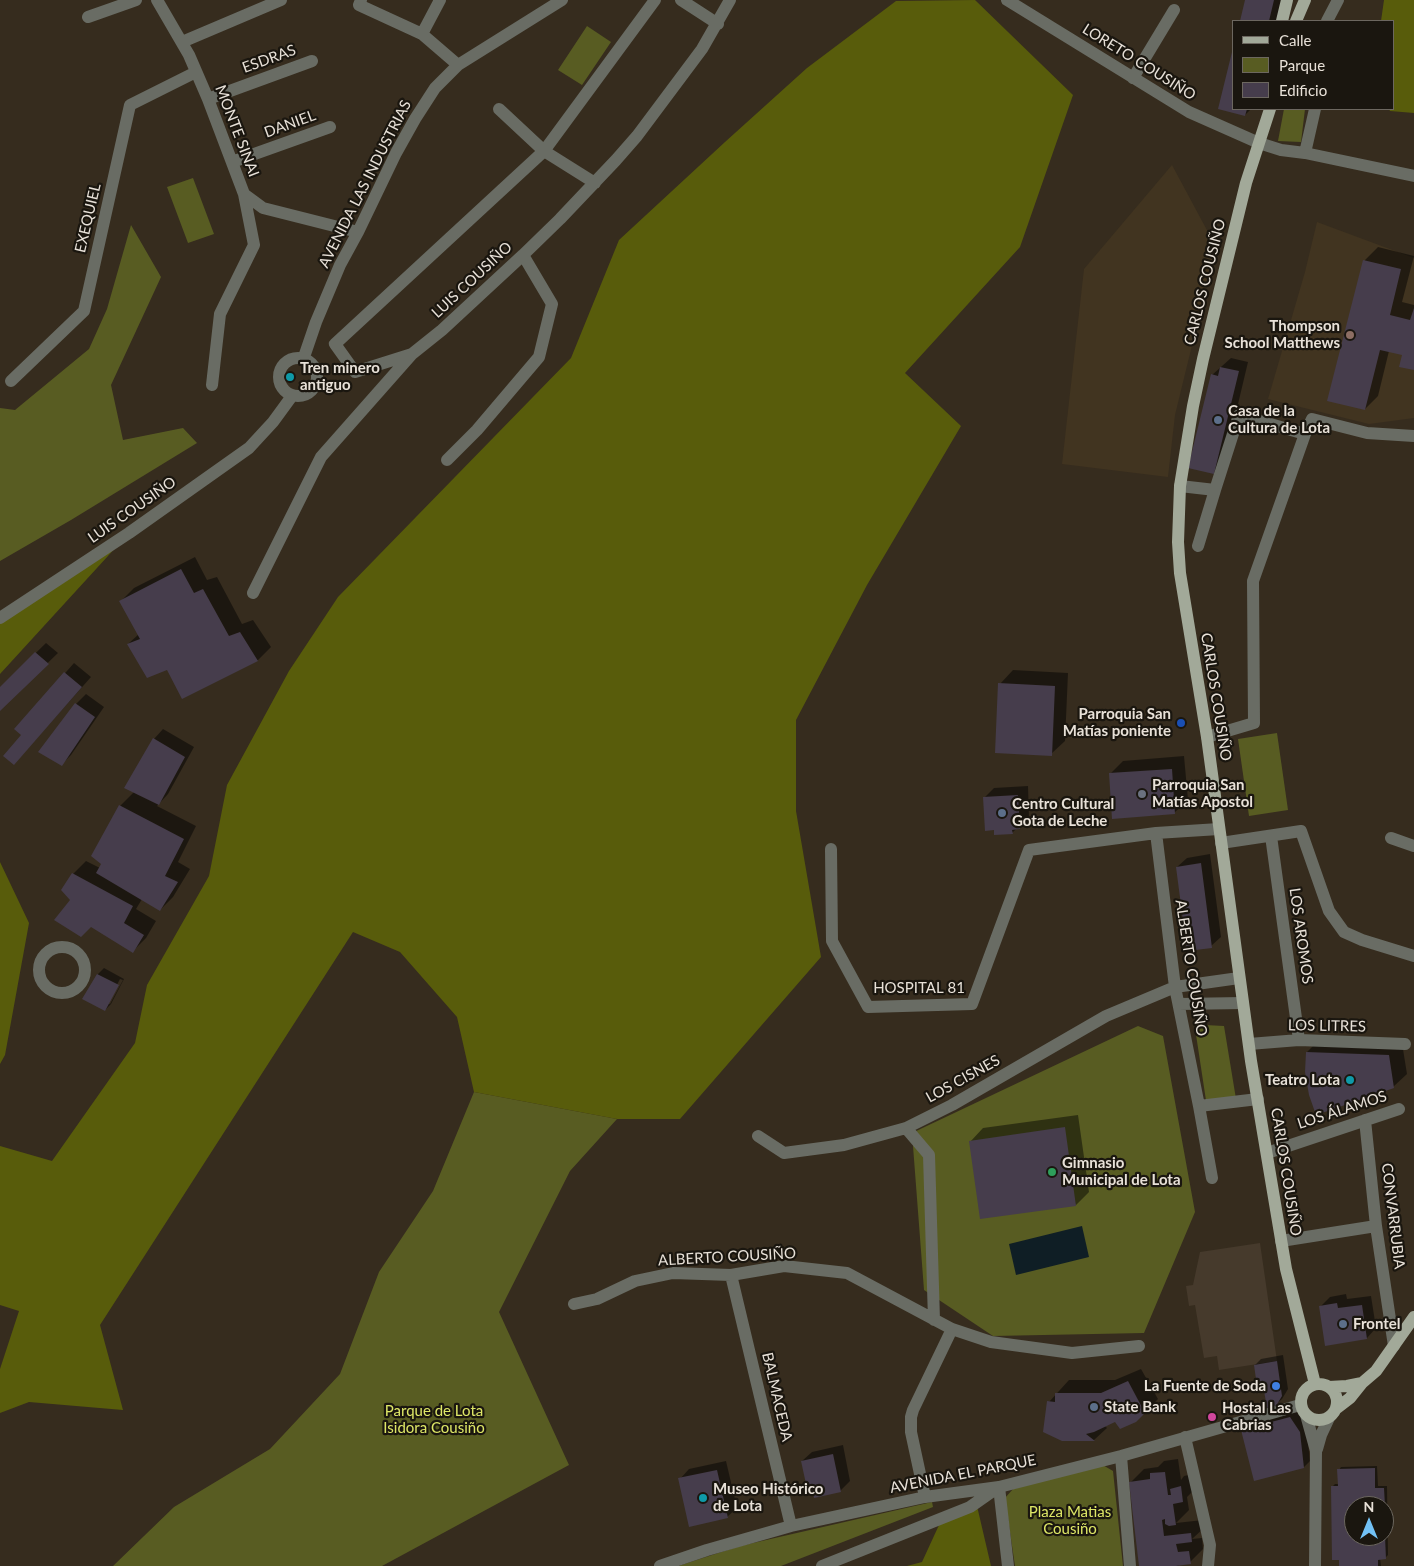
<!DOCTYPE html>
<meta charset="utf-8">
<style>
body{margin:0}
#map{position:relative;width:1414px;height:1566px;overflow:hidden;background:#362c1e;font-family:Lato,sans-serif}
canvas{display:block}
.legend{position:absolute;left:1232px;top:20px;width:162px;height:90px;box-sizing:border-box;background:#1a160f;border:1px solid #6c675f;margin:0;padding:6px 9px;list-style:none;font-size:15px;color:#e8e1d8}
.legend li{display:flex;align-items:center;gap:10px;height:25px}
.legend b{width:25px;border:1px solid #6c675f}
.north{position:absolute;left:1344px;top:1496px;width:50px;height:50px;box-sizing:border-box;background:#1a160f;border:1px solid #6c675f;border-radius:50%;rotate:0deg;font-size:14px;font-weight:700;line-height:20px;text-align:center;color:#e8e1d8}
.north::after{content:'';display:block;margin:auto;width:18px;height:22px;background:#72c1f5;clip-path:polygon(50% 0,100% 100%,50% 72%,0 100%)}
</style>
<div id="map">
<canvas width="1414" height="1566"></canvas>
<ul class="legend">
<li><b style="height:6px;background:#a2a999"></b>Calle</li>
<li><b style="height:14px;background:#585c22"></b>Parque</li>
<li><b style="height:14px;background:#463d4c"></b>Edificio</li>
</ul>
<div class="north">N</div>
</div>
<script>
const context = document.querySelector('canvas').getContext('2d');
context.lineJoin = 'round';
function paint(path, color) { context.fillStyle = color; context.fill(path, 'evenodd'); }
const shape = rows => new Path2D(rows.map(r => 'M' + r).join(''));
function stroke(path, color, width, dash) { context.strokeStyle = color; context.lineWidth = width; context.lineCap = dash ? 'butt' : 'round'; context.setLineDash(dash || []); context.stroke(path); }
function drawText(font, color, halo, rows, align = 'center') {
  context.font = font + ' Lato,sans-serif'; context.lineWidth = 4.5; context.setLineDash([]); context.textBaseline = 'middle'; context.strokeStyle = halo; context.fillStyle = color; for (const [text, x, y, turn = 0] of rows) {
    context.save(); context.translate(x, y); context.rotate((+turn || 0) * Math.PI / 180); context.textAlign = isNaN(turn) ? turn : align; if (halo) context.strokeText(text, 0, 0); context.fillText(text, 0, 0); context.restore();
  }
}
paint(shape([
 [1260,1243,1277,1361,1219,1370,1217,1356,1204,1358,1195,1305,1189,1306,1186,1286,1193,1285,1200,1252]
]), '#463a2c');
paint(shape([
 [1172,165,1216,247,1175,415,1168,477,1062,464,1084,269],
 [1317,222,1414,258,1414,418,1369,424,1268,399,1305,272]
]), '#413420');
paint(shape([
 [587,26,611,42,582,85,558,70],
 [1284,109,1305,109,1301,142,1278,141],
 [193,178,214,234,188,243,167,187],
 [131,225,161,277,111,385,123,440,183,428,197,443,71,520,0,561,0,408,15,410,89,349,107,309],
 [1277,733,1288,810,1249,816,1238,739],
 [1205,1025,1224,1026,1237,1105,1207,1107,1195,1028],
 [1138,1026,1163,1036,1195,1212,1144,1333,993,1336,924,1290,912,1133],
 [474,1092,617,1119,570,1171,499,1312,569,1465,382,1566,113,1566,174,1507,270,1449,340,1374,379,1272,433,1191],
 [1101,1464,1113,1471,1123,1566,1015,1566,1005,1498,1013,1489],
 [932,1502,933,1507,781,1566,678,1566,740,1546]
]), '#585c22');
paint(shape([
 [975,0,1073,95,1020,247,905,373,961,426,867,585,796,720,796,811,821,957,680,1119,617,1119,474,1092,457,1017,400,952,353,932,100,1325,123,1410,29,1402,0,1413,0,1369,19,1311,0,1305,0,1146,52,1161,135,1043,147,985,209,876,227,785,289,671,338,597,571,358,619,240,725,142,807,68,896,1],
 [1384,0,1414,0,1414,113,1390,111,1389,109,1393,109,1393,21,1381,21],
 [129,533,0,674,0,618],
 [0,862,29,923,5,1055,0,1064],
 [977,1506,991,1566,907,1566,922,1562,939,1525]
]), '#585c0b');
paint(shape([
 [1082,1226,1089,1257,1016,1275,1009,1244]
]), '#0f1e25');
paint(shape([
 [1246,0,1283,0,1278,21,1241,21],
 [1233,54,1233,109,1251,109,1245,115,1219,108],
 [1378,247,1414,256,1402,302,1414,305,1414,369,1403,354,1389,351,1378,396,1365,409,1365,260],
 [1231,358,1248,362,1224,463,1214,473,1212,375],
 [195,557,207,580,217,577,242,624,253,620,271,647,258,660,183,697,168,668,128,644,139,634,121,601,134,588],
 [46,643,58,653,0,709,0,688],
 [74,663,91,677,14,764,23,735,16,729],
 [1013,670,1068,673,1065,741,1051,754,1000,684],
 [86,694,104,707,71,755,61,765,76,704],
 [163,729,194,747,168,794,157,806,196,826,178,862,190,869,173,897,160,910,142,899,136,909,156,921,146,938,133,951,72,900,73,874,86,861,100,868,120,806,134,792,154,739],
 [1184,756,1188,800,1174,813,1110,774,1123,761],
 [1028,786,1029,818,1020,828,1017,828,1012,833,984,798,994,788],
 [1210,854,1221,937,1211,946,1177,867,1187,858],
 [104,968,124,979,111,1004,105,1010,84,998,98,974],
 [120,979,123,980,110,1004,107,1004],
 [1320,1039,1402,1043,1407,1074,1393,1087,1307,1052],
 [1078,1115,1089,1192,1076,1205,970,1142,983,1128],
 [1346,1294,1347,1299,1371,1296,1376,1328,1367,1338,1320,1307,1330,1297],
 [1283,1355,1288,1389,1282,1399,1275,1405,1255,1365,1261,1359],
 [1141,1369,1158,1399,1145,1412,1135,1420,1116,1421,1105,1426,1107,1428,1094,1440,1062,1439,1049,1402,1069,1380,1115,1380],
 [1297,1412,1306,1425,1310,1461,1304,1467,1242,1430,1248,1424],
 [843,1445,850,1481,840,1491,802,1461,812,1452],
 [1178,1459,1181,1480,1184,1476,1193,1474,1196,1488,1187,1497,1189,1510,1176,1523,1203,1520,1204,1528,1192,1539,1202,1538,1203,1549,1190,1562,1181,1563,1178,1566,1141,1566,1131,1482,1144,1469,1158,1467,1164,1461],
 [726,1461,737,1508,727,1517,680,1479,689,1469],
 [1377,1466,1378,1486,1387,1486,1388,1555,1385,1558,1380,1558,1381,1566,1340,1566,1332,1487,1335,1484,1339,1484,1339,1470,1341,1467],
 [1354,1506,1384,1506,1384,1536,1354,1536]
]), '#0007');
paint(shape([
 [1245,0,1274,0,1269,21,1240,21],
 [1232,52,1233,109,1247,109,1245,116,1218,109],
 [1363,260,1401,269,1390,315,1410,320,1414,308,1414,370,1399,367,1402,355,1380,350,1365,410,1327,401],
 [1220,367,1239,371,1214,474,1188,468,1211,374,1218,376],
 [181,569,194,593,203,589,229,636,240,632,258,661,182,699,167,670,147,678,127,644,140,639,119,601],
 [35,652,49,664,0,711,0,687],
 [64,672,82,687,14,765,3,756,21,735,14,729],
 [998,683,1055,686,1052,756,995,753],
 [75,703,95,717,62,766,38,752],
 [153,738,185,757,159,805,124,788],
 [1172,769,1175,814,1112,819,1109,773],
 [1018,795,1020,829,1012,830,1013,834,994,835,994,830,985,831,983,797],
 [119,805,184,839,165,876,178,882,160,911,96,873,101,864,91,856],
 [1201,863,1212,948,1187,951,1176,867],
 [72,873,133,906,124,923,144,935,133,953,91,927,81,937,54,920,70,900,61,890],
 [97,974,119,985,105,1011,82,999],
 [1306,1052,1389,1055,1394,1088,1316,1115,1309,1095,1305,1072],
 [1065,1127,1076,1206,980,1219,969,1141],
 [1337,1303,1338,1308,1362,1305,1367,1339,1325,1346,1319,1306],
 [1277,1361,1282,1396,1276,1406,1267,1408,1263,1385,1257,1386,1254,1365],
 [1128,1381,1145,1413,1136,1422,1120,1429,1115,1422,1094,1432,1086,1434,1095,1441,1062,1441,1043,1432,1047,1401,1055,1402,1055,1393,1101,1393],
 [1290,1417,1300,1432,1304,1468,1254,1481,1241,1430],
 [833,1454,841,1492,814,1498,813,1492,808,1493,801,1461],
 [1375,1468,1375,1488,1384,1488,1385,1506,1354,1506,1354,1536,1385,1536,1386,1559,1378,1560,1378,1566,1339,1566,1339,1560,1332,1560,1331,1486,1338,1486,1337,1469],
 [717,1470,728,1518,689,1527,678,1478],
 [1165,1472,1168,1495,1171,1495,1170,1489,1181,1486,1183,1502,1173,1504,1176,1525,1169,1526,1165,1524,1165,1519,1162,1520,1164,1536,1191,1533,1192,1542,1176,1544,1178,1552,1189,1551,1191,1564,1176,1566,1139,1566,1129,1482,1150,1479,1150,1473]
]), '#463d4c');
stroke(shape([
 [157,0,189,55,208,99,244,194,254,245,220,314,212,385],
 [361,0,359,5,422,34,458,65],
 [681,0,718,24],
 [1007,0,1189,112,1259,143,1281,150,1305,153,1315,109],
 [88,17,136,0],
 [1327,21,1338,0],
 [422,34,440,0],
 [182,42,281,0],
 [1133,78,1174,10],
 [208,99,312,61],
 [499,109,544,151,595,183],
 [1305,153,1414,176],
 [232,162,330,127],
 [244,194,263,208,358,232],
 [412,354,355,372,335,344,544,151,655,0],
 [304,357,316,322,340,265,358,232,396,153,415,119,435,88,458,65,562,0],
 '279 377a19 19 0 1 1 38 0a19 19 0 1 1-38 0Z',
 [11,381,84,311,130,105,196,72],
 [1305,434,1312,419,1367,433,1414,436],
 [447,460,477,430,539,357,552,304,523,255],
 [1180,486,1215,490,1239,415,1305,434,1253,581,1254,723,1207,737],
 [1198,546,1215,490],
 [253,593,321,457,412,354,442,330,523,255,560,219,616,160,637,136,702,49,730,0],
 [0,618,129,533,249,448,273,422,292,396],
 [1156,833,1175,987,1199,1106,1258,1099],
 [1271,836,1299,1040],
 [1391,838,1414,846],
 [1221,843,1301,831,1329,911,1344,932,1362,940,1414,956],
 [831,849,832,941,868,1007,972,1004,1029,850,1156,833,1219,829],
 '39 970a23 23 0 1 1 46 0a23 23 0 1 1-46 0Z',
 [1179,1004,1243,1003],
 [1249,1044,1299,1040,1405,1044],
 [1199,1106,1212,1178],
 [1365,1120,1376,1226,1394,1346],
 [906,1128,929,1155,934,1320],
 [758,1136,784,1153,844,1145,906,1128,952,1105,1106,1016,1175,987,1239,978],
 [1267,1153,1399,1109],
 [1281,1241,1376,1226],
 [731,1275,791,1526],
 [574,1304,597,1299,635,1281,673,1273,731,1275,784,1266,847,1273,952,1329,991,1342,1072,1353,1139,1346],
 [1306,1415,1316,1451,1315,1566],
 [1185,1437,1210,1545,1208,1566],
 [1317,1449,1321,1435,1329,1418],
 [1121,1456,1130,1566],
 [999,1487,1008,1566],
 [925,1497,911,1432,911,1417,913,1410,952,1329],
 [660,1566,707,1550,791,1526,925,1497,999,1487,1121,1456,1300,1405],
 [822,1566,970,1507,997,1488]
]), '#696c64', 12);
stroke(shape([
 [1282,21,1287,0],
 [1296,21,1305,0],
 [1270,109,1246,183,1203,359,1193,406,1180,486,1178,542,1180,573,1207,737,1251,1061,1286,1269,1315,1384],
 '1301 1402a18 18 0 1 1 36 0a18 18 0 1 1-36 0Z',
 [1329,1387,1347,1386,1362,1383],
 [1337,1408,1350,1398,1362,1383,1376,1371,1414,1317]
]), '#a2a999', 12);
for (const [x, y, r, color] of [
 [1350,335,5,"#8d6e63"],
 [290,377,5,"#0f9aa8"],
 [1218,420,5,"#5c6f8a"],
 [1181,723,5,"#1a4fb4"],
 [1142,794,5,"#6b7280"],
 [1002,813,5,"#5c6f8a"],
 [1350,1080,5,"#0f9aa8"],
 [1052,1172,5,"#2e9e5b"],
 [1343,1324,5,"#5c6f8a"],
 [1276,1386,5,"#3f7fe0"],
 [1094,1407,5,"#5c6f8a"],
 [1212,1417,5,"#d1479c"],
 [703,1498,5,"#0f9aa8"]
]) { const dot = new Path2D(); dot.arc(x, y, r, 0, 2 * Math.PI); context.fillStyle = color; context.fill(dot); stroke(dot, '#1a160f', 2); }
drawText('15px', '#e8e1d8', '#1a160f', [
 ["ESDRAS",269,59,-20],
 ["LORETO COUSIÑO",1139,62,32],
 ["DANIEL",290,124,-20],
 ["MONTE SINAI",237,131,69],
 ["AVENIDA LAS INDUSTRIAS",365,184,-63],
 ["EXEQUIEL",88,218,-77],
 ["LUIS COUSIÑO",472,280,-43],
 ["CARLOS COUSIÑO",1205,282,-76],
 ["LUIS COUSIÑO",132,510,-35],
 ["CARLOS COUSIÑO",1216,697,81],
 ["LOS AROMOS",1301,936,82],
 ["ALBERTO COUSIÑO",1191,968,81],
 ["HOSPITAL 81",919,988],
 ["LOS LITRES",1327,1026,1],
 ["LOS CISNES",963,1079,-29],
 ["LOS ÁLAMOS",1342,1110,-18],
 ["CARLOS COUSIÑO",1286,1172,81],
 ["CONVARRUBIA",1393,1216,83],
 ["ALBERTO COUSIÑO",727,1257,-3],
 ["BALMACEDA",777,1397,77],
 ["AVENIDA EL PARQUE",963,1474,-11]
]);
drawText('bold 15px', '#e8e1d8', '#1a160f', [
 ["Thompson",1340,326,"right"],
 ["School Matthews",1340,343,"right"],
 ["Tren minero",300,368],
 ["antiguo",300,385],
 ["Casa de la",1228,411],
 ["Cultura de Lota",1228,428],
 ["Parroquia San",1171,714,"right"],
 ["Matías poniente",1171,731,"right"],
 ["Parroquia San",1152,785],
 ["Matías Apostol",1152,802],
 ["Centro Cultural",1012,804],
 ["Gota de Leche",1012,821],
 ["Teatro Lota",1340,1080,"right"],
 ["Gimnasio",1062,1163],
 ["Municipal de Lota",1062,1180],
 ["Frontel",1353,1324],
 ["La Fuente de Soda",1266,1386,"right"],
 ["State Bank",1104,1407],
 ["Hostal Las",1222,1408],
 ["Cabrias",1222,1425],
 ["Museo Histórico",713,1489],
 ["de Lota",713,1506]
], 'left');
drawText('15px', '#dee767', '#1a160f', [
 ["Parque de Lota",434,1411],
 ["Isidora Cousiño",434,1428],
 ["Plaza Matias",1070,1512],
 ["Cousiño",1070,1529]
]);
</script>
